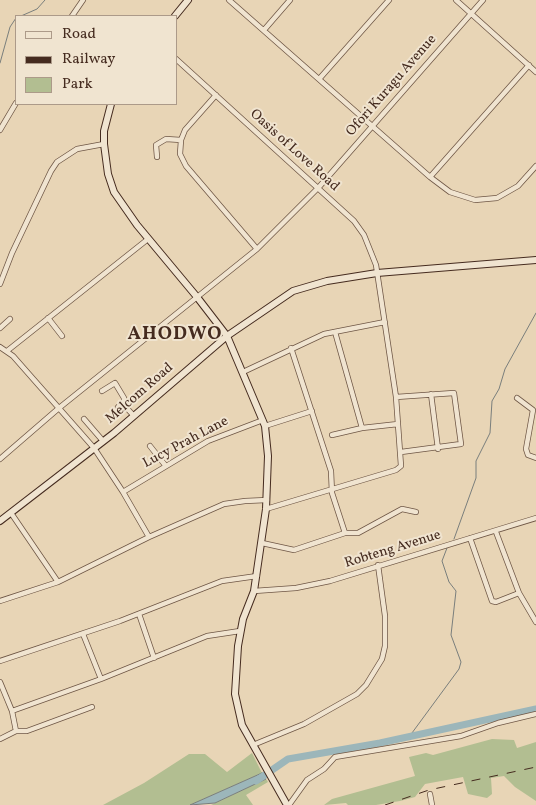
<!DOCTYPE html>
<style>
body{margin:0}
#map{position:relative;width:536px;height:805px;overflow:hidden;background:#e8d5b6;font-family:Vollkorn,serif}
canvas{display:block}
.legend{position:absolute;left:15px;top:15px;width:162px;height:90px;box-sizing:border-box;background:#f0e4d0;border:1px solid #ac9a89;margin:0;padding:6px 9px;list-style:none;font-size:15px;color:#452b1f}
.legend li{display:flex;align-items:center;gap:10px;height:25px}
.legend b{width:25px;border:1px solid #ac9a89}
</style>
<div id="map">
<canvas width="536" height="805"></canvas>
<ul class="legend">
<li><b style="height:6px;background:#f0e4d0"></b>Road</li>
<li><b style="height:6px;background:#452b1f"></b>Railway</li>
<li><b style="height:14px;background:#b2be91"></b>Park</li>
</ul>
</div>
<script>
const context = document.querySelector('canvas').getContext('2d');
context.lineJoin = 'round';
function paint(path, color) { context.fillStyle = color; context.fill(path, 'evenodd'); }
const shape = rows => new Path2D(rows.map(r => 'M' + r).join(''));
function stroke(path, color, width, dash) { context.strokeStyle = color; context.lineWidth = width; context.lineCap = dash ? 'butt' : 'round'; context.setLineDash(dash || []); context.stroke(path); }
function drawText(font, color, halo, rows, align = 'center') {
  context.font = font + ' Vollkorn,serif'; context.lineWidth = 4; context.setLineDash([]); context.textBaseline = 'middle'; context.strokeStyle = halo; context.fillStyle = color; for (const [text, x, y, turn = 0] of rows) {
    context.save(); context.translate(x, y); context.rotate((+turn || 0) * Math.PI / 180); context.textAlign = isNaN(turn) ? turn : align; if (halo) context.strokeText(text, 0, 0); context.fillText(text, 0, 0); context.restore();
  }
}
paint(shape([
 [492,739,514,740,517,748,536,742,536,801,515,787,504,776,491,778,492,794,487,798,468,794,463,777,425,784,415,797,400,801,376,805,348,805,346,803,324,805,332,799,415,776,409,757,426,753,433,755],
 [252,753,262,773,190,805,103,805,144,783,189,754,205,754,227,772],
 [266,779,268,782,246,795,253,805,211,805]
]), '#b2be91');
const water = shape([
 [262,773,266,779,215,803,190,805,262,773]
]);
paint(water, '#9cb6ba');
stroke(water, '#797e7c', 1);
stroke(shape([
 [21,16,37,9,45,0],
 [0,63,10,27,16,18],
 [454,539,476,478,476,461,490,433,492,401,499,389,505,369,536,313],
 [409,737,459,669,461,662,451,635,456,591,449,582,442,561,447,548]
]), '#797e7c', 1);
stroke(shape([
 [256,781,288,759,380,743,536,709]
]), '#9cb6ba', 7);
const street = shape([
 [229,0,430,177,450,192,475,200,497,198,518,186,536,166],
 [456,0,536,72],
 [72,16,83,0],
 [264,30,290,0],
 [176,59,354,221,364,235,376,265,396,397,401,466,396,470,266,509],
 [320,78,389,0],
 [216,95,185,130,181,140,180,154,186,166,257,249],
 [0,130,16,103],
 [157,157,156,145,166,139,181,140],
 [430,177,529,65],
 [0,284,12,253,51,171,57,162,77,149,104,144],
 [48,318,62,336],
 [0,328,10,319],
 [335,332,362,428,398,424],
 [0,347,13,356,94,448,123,492,149,537,224,504,245,501,267,500],
 [7,351,148,239],
 [243,372,324,334,385,322],
 [102,391,115,383,124,398,124,401,118,407],
 [431,394,438,449],
 [396,397,454,393,461,444,401,452],
 [517,398,533,410,526,449,528,455,536,458],
 [122,403,134,416],
 [84,419,103,441],
 [265,426,312,411],
 [332,435,362,428],
 [150,446,165,465],
 [0,459,59,408,257,249,319,187,483,0],
 [123,492,208,441,263,420],
 [11,513,58,582],
 [496,532,519,593,536,622],
 [345,533,358,533,402,509,416,512],
 [470,538,492,601,496,602,519,593],
 [262,543,294,550,345,533,332,493,331,471,291,348],
 [254,591,296,588,330,581,536,518],
 [0,601,58,582,149,537],
 [139,614,154,658],
 [0,661,120,621,222,581,257,576],
 [101,679,207,636,240,631],
 [0,682,12,711,16,731],
 [12,711,101,679,83,634],
 [0,739,16,731,27,731,92,707],
 [253,745,304,724,357,694,366,685,382,659,385,646,385,616,378,565],
 [430,794,432,805],
 [289,805,307,780,324,769,335,757,461,736,498,723,536,714]
]);
const secondary = shape([
 [175,16,188,0],
 [111,104,104,131,104,144,108,174,114,192,137,225,197,297,227,336,265,426,268,456,266,509,254,591,243,619,238,646,235,694,242,725,287,805],
 [0,521,114,433,227,336,293,291,327,281,377,273,536,260]
]);
stroke(street, '#6e5645', 6);
stroke(secondary, '#452b1f', 8);
stroke(street, '#f0e4d0', 4.5);
stroke(secondary, '#f0e4d0', 6);
stroke(shape([
 [385,805,429,790,536,767]
]), '#452b1f', 1, [9, 9]);
drawText('14px', '#452b1f', '#f0e4d0', [
 ["Ofori Kuragu Avenue",392,86,-49],
 ["Oasis of Love Road",294,151,42],
 ["Melcom Road",140,394,-41],
 ["Lucy Prah Lane",186,443,-28],
 ["Robteng Avenue",393,550,-17]
]);
context.letterSpacing = '1px';
drawText('bold 19px', '#452b1f', '#f0e4d0', [
 ["AHODWO",175,336]
]);
context.letterSpacing = '0px';
</script>
